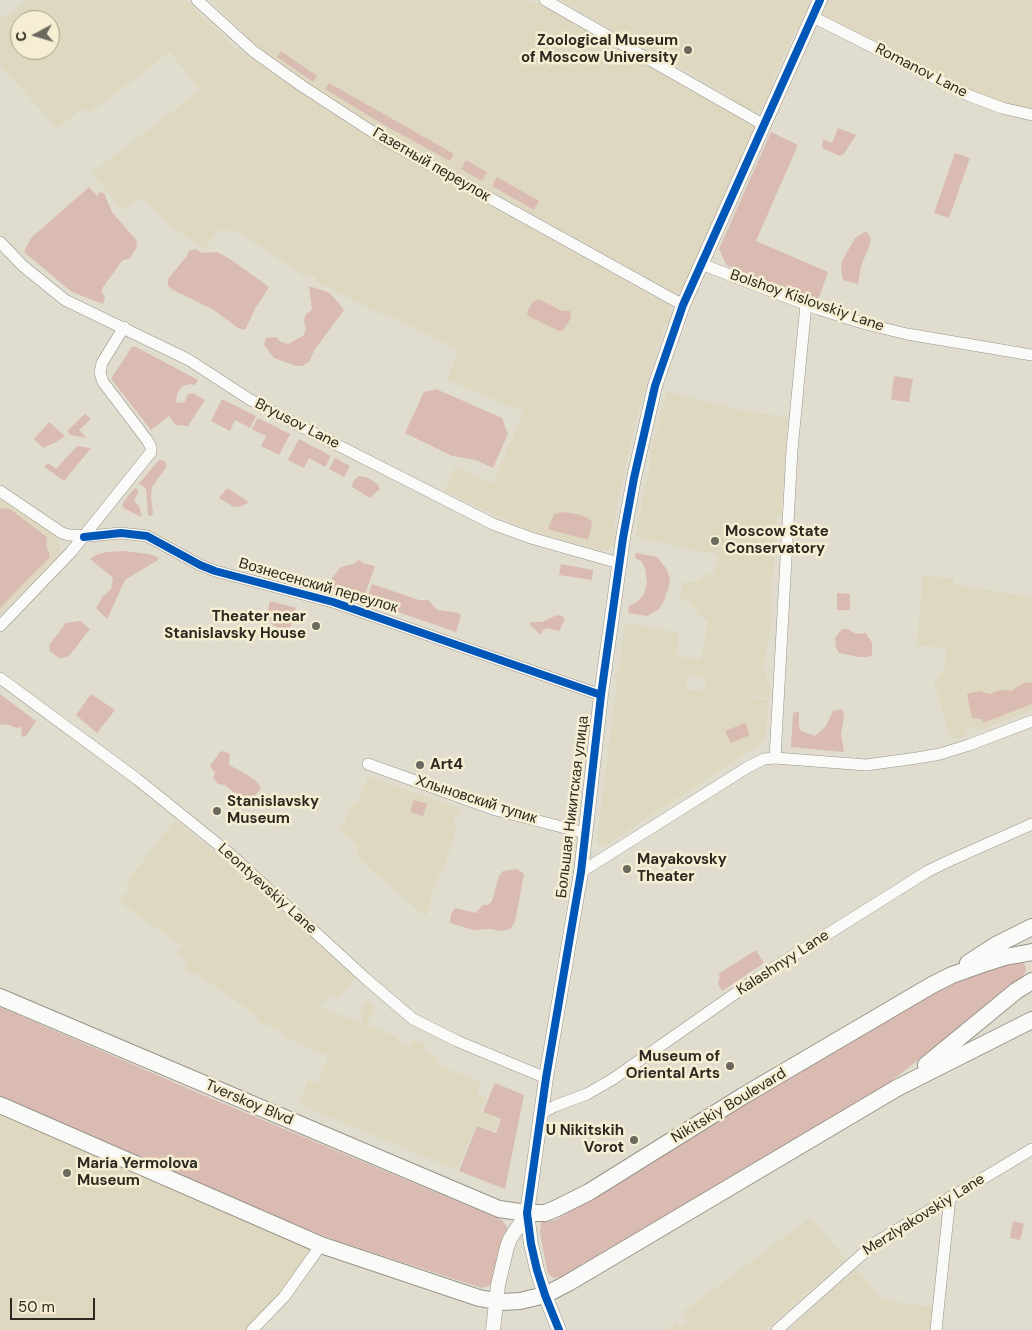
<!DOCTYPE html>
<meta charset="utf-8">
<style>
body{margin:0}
#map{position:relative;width:1032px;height:1330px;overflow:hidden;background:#e0dcce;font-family:"DM Sans",sans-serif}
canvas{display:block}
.north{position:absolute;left:10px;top:10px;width:50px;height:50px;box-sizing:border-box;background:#f5eed3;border:1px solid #a59f8b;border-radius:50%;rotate:264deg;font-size:14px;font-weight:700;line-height:20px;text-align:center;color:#2c2920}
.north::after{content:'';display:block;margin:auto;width:18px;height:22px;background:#6b685d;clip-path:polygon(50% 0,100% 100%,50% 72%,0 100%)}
.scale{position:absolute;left:10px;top:1298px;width:85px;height:22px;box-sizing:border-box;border:2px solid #2c2920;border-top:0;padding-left:6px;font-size:15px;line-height:18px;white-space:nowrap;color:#2c2920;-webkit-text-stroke:4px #f5eed3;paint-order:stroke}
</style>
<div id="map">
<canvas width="1032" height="1330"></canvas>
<div class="north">С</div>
<div class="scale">50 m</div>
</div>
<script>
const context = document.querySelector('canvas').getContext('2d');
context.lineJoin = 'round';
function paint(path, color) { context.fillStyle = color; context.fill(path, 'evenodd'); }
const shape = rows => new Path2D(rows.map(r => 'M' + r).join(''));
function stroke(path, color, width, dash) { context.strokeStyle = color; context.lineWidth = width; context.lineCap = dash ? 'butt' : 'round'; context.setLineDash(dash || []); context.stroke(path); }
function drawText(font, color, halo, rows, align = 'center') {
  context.font = font + ' "DM Sans",sans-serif'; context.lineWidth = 5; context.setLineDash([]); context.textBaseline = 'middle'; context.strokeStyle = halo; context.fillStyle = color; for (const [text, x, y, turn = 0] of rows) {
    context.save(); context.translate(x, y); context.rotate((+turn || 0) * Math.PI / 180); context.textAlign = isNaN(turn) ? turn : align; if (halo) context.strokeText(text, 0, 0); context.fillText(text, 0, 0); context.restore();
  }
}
paint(shape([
 [29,0,186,0,234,47,382,146,669,305,673,313,669,323,665,325,636,420,619,495,614,524,616,532,613,547,608,550,601,550,530,531,444,491,456,466,492,484,524,412,447,380,459,350,387,314,385,316,315,281,317,278,307,273,304,276,239,232,218,230,204,249,166,222,142,198,122,210,92,173,200,90,170,52,88,114,83,108,57,128,0,65,0,14,3,18],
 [20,20,50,20,50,50,20,50],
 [211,0,526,0,531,3,539,2,590,30,597,38,753,125,756,130,682,290,678,293,673,292,388,134,309,86,254,43],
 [560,0,814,0,801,29,795,31,772,83,774,89,764,111,756,113,733,102,729,95,635,42,628,42,614,34,611,29],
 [826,0,1032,0,1032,112,993,102,821,15],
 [667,392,745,411,788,417,781,516,777,516,772,584,771,627,763,670,765,670,768,678,767,679,768,682,770,683,769,698,752,696,752,698,768,700,766,737,763,742,606,845,600,846,597,842,617,683,616,682,617,673,619,673,625,623,679,633,676,656,701,660,708,621,697,613,691,602,680,600,684,581,695,583,705,575,714,573,718,555,635,537,652,454,650,453],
 [688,675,706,677,704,691,686,689],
 [0,498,53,534,59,542,61,551,59,556,0,616],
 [923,575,954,579,954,585,1032,597,1032,710,983,729,974,731,972,727,964,730,966,736,951,740,934,682,944,670,946,648,917,645],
 [368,776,460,809,458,818,455,817,453,824,457,825,454,835,446,862,435,884,426,917,357,857,359,856,356,844,339,829,344,824,351,804,357,805],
 [175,820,223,859,356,978,337,999,331,994,319,1007,361,1023,363,1016,359,1014,368,1001,375,1006,367,1025,397,1037,396,1041,410,1047,414,1040,426,1045,424,1052,438,1058,436,1064,481,1082,477,1094,487,1098,481,1112,499,1120,494,1131,476,1124,457,1170,299,1104,308,1081,317,1084,328,1056,283,1036,284,1032,257,1021,258,1017,195,972,192,975,182,968,189,963,176,953,183,944,181,942,180,944,119,902,131,887,126,883],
 [0,1114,311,1249,311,1251,281,1295,247,1330,0,1330],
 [810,1218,846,1259,765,1330,665,1330,676,1322,680,1327,688,1321,683,1312],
 [856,1269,883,1300,908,1304,907,1309,909,1304,933,1307,930,1330,788,1330]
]), '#dfd8c0');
paint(shape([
 [281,51,317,76,313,82,277,57],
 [329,83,454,154,450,161,389,128,325,89],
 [838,128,856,135,844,154,840,156,822,148,823,139,832,143],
 [771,132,798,145,756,241,828,272,818,300,727,266,719,249],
 [955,153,970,158,949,218,934,213],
 [466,160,487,172,482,181,461,169],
 [497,177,539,201,534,210,492,186],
 [89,187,97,196,99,192,104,193,112,212,137,241,136,243,137,247,130,258,122,261,101,290,105,298,103,304,72,292,24,252,31,238],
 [866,231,871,238,870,244,861,266,858,284,843,280,841,269,842,261,855,238],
 [196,249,202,253,217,252,230,259,269,287,255,309,245,330,238,328,214,310,173,290,168,286,168,279,186,257,189,251],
 [309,286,330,293,344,310,315,349,309,362,302,366,296,366,274,358,264,345,266,338,276,337,281,342,288,344,303,336,306,329,304,321,306,314,312,310],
 [537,300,541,300,562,311,570,311,571,318,563,330,559,331,528,316,527,312,533,302],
 [132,347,136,347,198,380,195,385,191,384,182,386,177,394,176,403,185,402,187,395,192,393,205,400,188,426,176,425,169,416,151,430,112,380,112,377],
 [894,376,913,379,909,402,891,400],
 [436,389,502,418,508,434,493,468,476,460,452,456,405,433,424,392],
 [222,399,256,416,250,428,235,420,230,431,211,421],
 [85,414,91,419,79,430,87,438,70,435,67,431],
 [258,418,290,434,279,455,261,446,266,436,252,429],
 [49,422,65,436,56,442,43,448,34,439],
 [299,439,331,456,325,467,309,458,304,468,288,460],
 [77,446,91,448,64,481,44,467,48,463,56,469],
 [335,458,350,466,344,477,329,469],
 [161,460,165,461,167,466,152,487,151,496,153,514,151,516,148,515,146,488,139,484,157,462],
 [359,476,366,477,375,482,379,486,380,489,370,498,352,487,353,481],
 [135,488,138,490,138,493,134,501,139,506,142,517,125,509,122,505,124,501],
 [227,488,249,502,242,506,234,507,219,498],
 [0,508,10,509,47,537,46,545,50,557,0,608],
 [565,512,581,515,591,520,592,522,588,540,548,529,554,514],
 [123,551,149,554,158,557,158,560,125,580,107,619,96,608,103,596,111,589,113,578,90,559,96,555,106,552],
 [636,553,657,557,666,568,669,576,670,583,664,601,659,609,647,616,628,613,629,606,638,601,644,594,647,583,645,568,641,561,635,558],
 [359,560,363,563,375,566,363,600,328,588,332,578,341,567,353,564],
 [561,564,593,570,592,580,559,575],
 [372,584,419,600,429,600,433,606,438,610,459,613,461,615,456,632,366,601],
 [837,593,850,594,850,610,837,610],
 [270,601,296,608,289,631,274,626,271,623,268,610],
 [557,615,564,617,564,621,559,631,546,628,543,630,541,635,530,625,530,622,542,622],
 [80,621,90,629,69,656,64,658,59,658,50,651,49,645,66,623],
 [842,629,848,629,856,634,866,633,872,643,872,655,868,657,859,657,839,653,836,648,835,638],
 [1032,682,1032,704,983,723,982,719,972,718,967,694,980,691,990,694,1000,690,1011,691,1024,683],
 [0,694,36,721,26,736,22,737,21,727,17,728,6,724,0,725],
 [91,694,115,710,97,733,76,715],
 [841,709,843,711,844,717,841,734,844,751,843,752,791,747,793,713,799,711,799,726,801,731,815,736,826,726,833,711],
 [745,723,750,735,731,743,725,731],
 [224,751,230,754,229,765,248,775,257,782,261,788,255,796,250,798,235,793,225,785,218,784,213,778,215,773,210,766,220,752],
 [414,800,427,804,423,816,410,812],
 [517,869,524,874,515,922,510,929,501,931,491,929,473,930,450,923,451,914,455,908,476,913,483,905,488,905,492,901,499,876,503,871],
 [756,950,764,963,722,991,718,984,720,976,718,974],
 [1021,961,1025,965,1026,970,1023,977,885,1086,584,1263,565,1276,554,1278,548,1274,540,1233,541,1222,556,1220,724,1117,940,990,966,976,986,968],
 [0,1007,203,1095,502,1220,507,1227,507,1232,493,1283,490,1286,482,1288,337,1241,254,1208,0,1099],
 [495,1083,524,1095,505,1189,459,1171,477,1126,496,1133,501,1119,483,1112],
 [1013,1221,1024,1224,1020,1240,1010,1238]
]), '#dabbb2');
const minor = shape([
 [197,0,253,51,302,86,385,140,683,305],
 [545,0,764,125],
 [813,17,970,96,1002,108,1032,115],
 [0,242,23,266,65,300,189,360,249,399,300,426,493,524,531,538,619,563],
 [701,264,818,309,866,324,907,334,1032,355],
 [0,491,62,533,69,535,89,536,121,533,147,536,200,565,215,571,333,602,601,695],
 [0,626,71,552,151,452,151,447,147,440,103,382,100,373,102,363,124,327],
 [0,678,137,779,230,854,365,978,413,1019,457,1041,546,1078],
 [775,758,792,450,806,304],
 [368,764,496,810,585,833],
 [581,872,748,767,764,759,775,758,866,765,917,758,940,754,969,745,1032,721],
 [542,1113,555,1106,587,1094,613,1079,756,979,928,871,951,860,1032,824],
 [252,1330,284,1297,321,1245],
 [777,1330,875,1243,1032,1149],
 [936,1330,950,1197]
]);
const tertiary = shape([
 [493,1330,498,1285,507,1247,510,1239,527,1213],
 [559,1330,545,1295,537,1270,531,1244,527,1213,546,1078,581,872,601,695,623,538,634,478,655,386,683,305,820,0]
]);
const secondary = shape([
 [968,963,996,945,1032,927],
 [0,997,499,1209,527,1213,545,1213,555,1209,589,1192,743,1096,932,985,952,975,980,965,1005,957,1032,952],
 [926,1065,1016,991,1032,981],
 [0,1105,321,1245,479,1298,501,1302,520,1301,545,1295,568,1283,897,1088,1032,1020]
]);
stroke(minor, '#98948a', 12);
stroke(tertiary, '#98948a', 15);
stroke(secondary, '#98948a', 18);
stroke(minor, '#fafaf8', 11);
stroke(tertiary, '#fafaf8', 14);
stroke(secondary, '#fafaf8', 16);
stroke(shape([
 [84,537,121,533,147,536,200,565,215,571,333,602,601,695],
 [559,1330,545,1295,537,1270,531,1244,527,1213,546,1078,581,872,601,695,623,538,634,478,655,386,683,305,820,0]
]), '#0057b8', 8);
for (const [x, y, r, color] of [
 [688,50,5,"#6b685d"],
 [715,541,5,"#6b685d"],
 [316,626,5,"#6b685d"],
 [420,765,5,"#6b685d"],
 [217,811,5,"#6b685d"],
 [627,869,5,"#6b685d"],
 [730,1066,5,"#6b685d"],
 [634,1140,5,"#6b685d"],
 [67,1173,5,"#6b685d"]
]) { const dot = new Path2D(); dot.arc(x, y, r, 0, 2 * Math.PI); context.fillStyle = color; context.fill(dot); stroke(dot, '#f5eed3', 2); }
drawText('bold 15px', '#2c2920', '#f5eed3', [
 ["Zoological Museum",678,41,"right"],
 ["of Moscow University",678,58,"right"],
 ["Moscow State",725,532],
 ["Conservatory",725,549],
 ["Theater near",306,617,"right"],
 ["Stanislavsky House",306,634,"right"],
 ["Art4",430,765],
 ["Stanislavsky",227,802],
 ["Museum",227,819],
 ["Mayakovsky",637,860],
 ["Theater",637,877],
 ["Museum of",720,1057,"right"],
 ["Oriental Arts",720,1074,"right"],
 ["U Nikitskih",624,1131,"right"],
 ["Vorot",624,1148,"right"],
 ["Maria Yermolova",77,1164],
 ["Museum",77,1181]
], 'left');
drawText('15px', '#2c2920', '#f5eed3', [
 ["Romanov Lane",921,71,27],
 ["Газетный переулок",431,165,30],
 ["Bolshoy Kislovskiy Lane",807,301,19],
 ["Bryusov Lane",297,424,27],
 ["Вознесенский переулок",318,586,16],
 ["Хлыновский тупик",476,800,18],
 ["Большая Никитская улица",573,807,-83],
 ["Leontyevskiy Lane",267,889,42],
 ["Kalashnyy Lane",783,963,-33],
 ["Tverskoy Blvd",249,1103,23],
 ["Nikitskiy Boulevard",729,1106,-31],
 ["Merzlyakovskiy Lane",924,1215,-32]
]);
</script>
